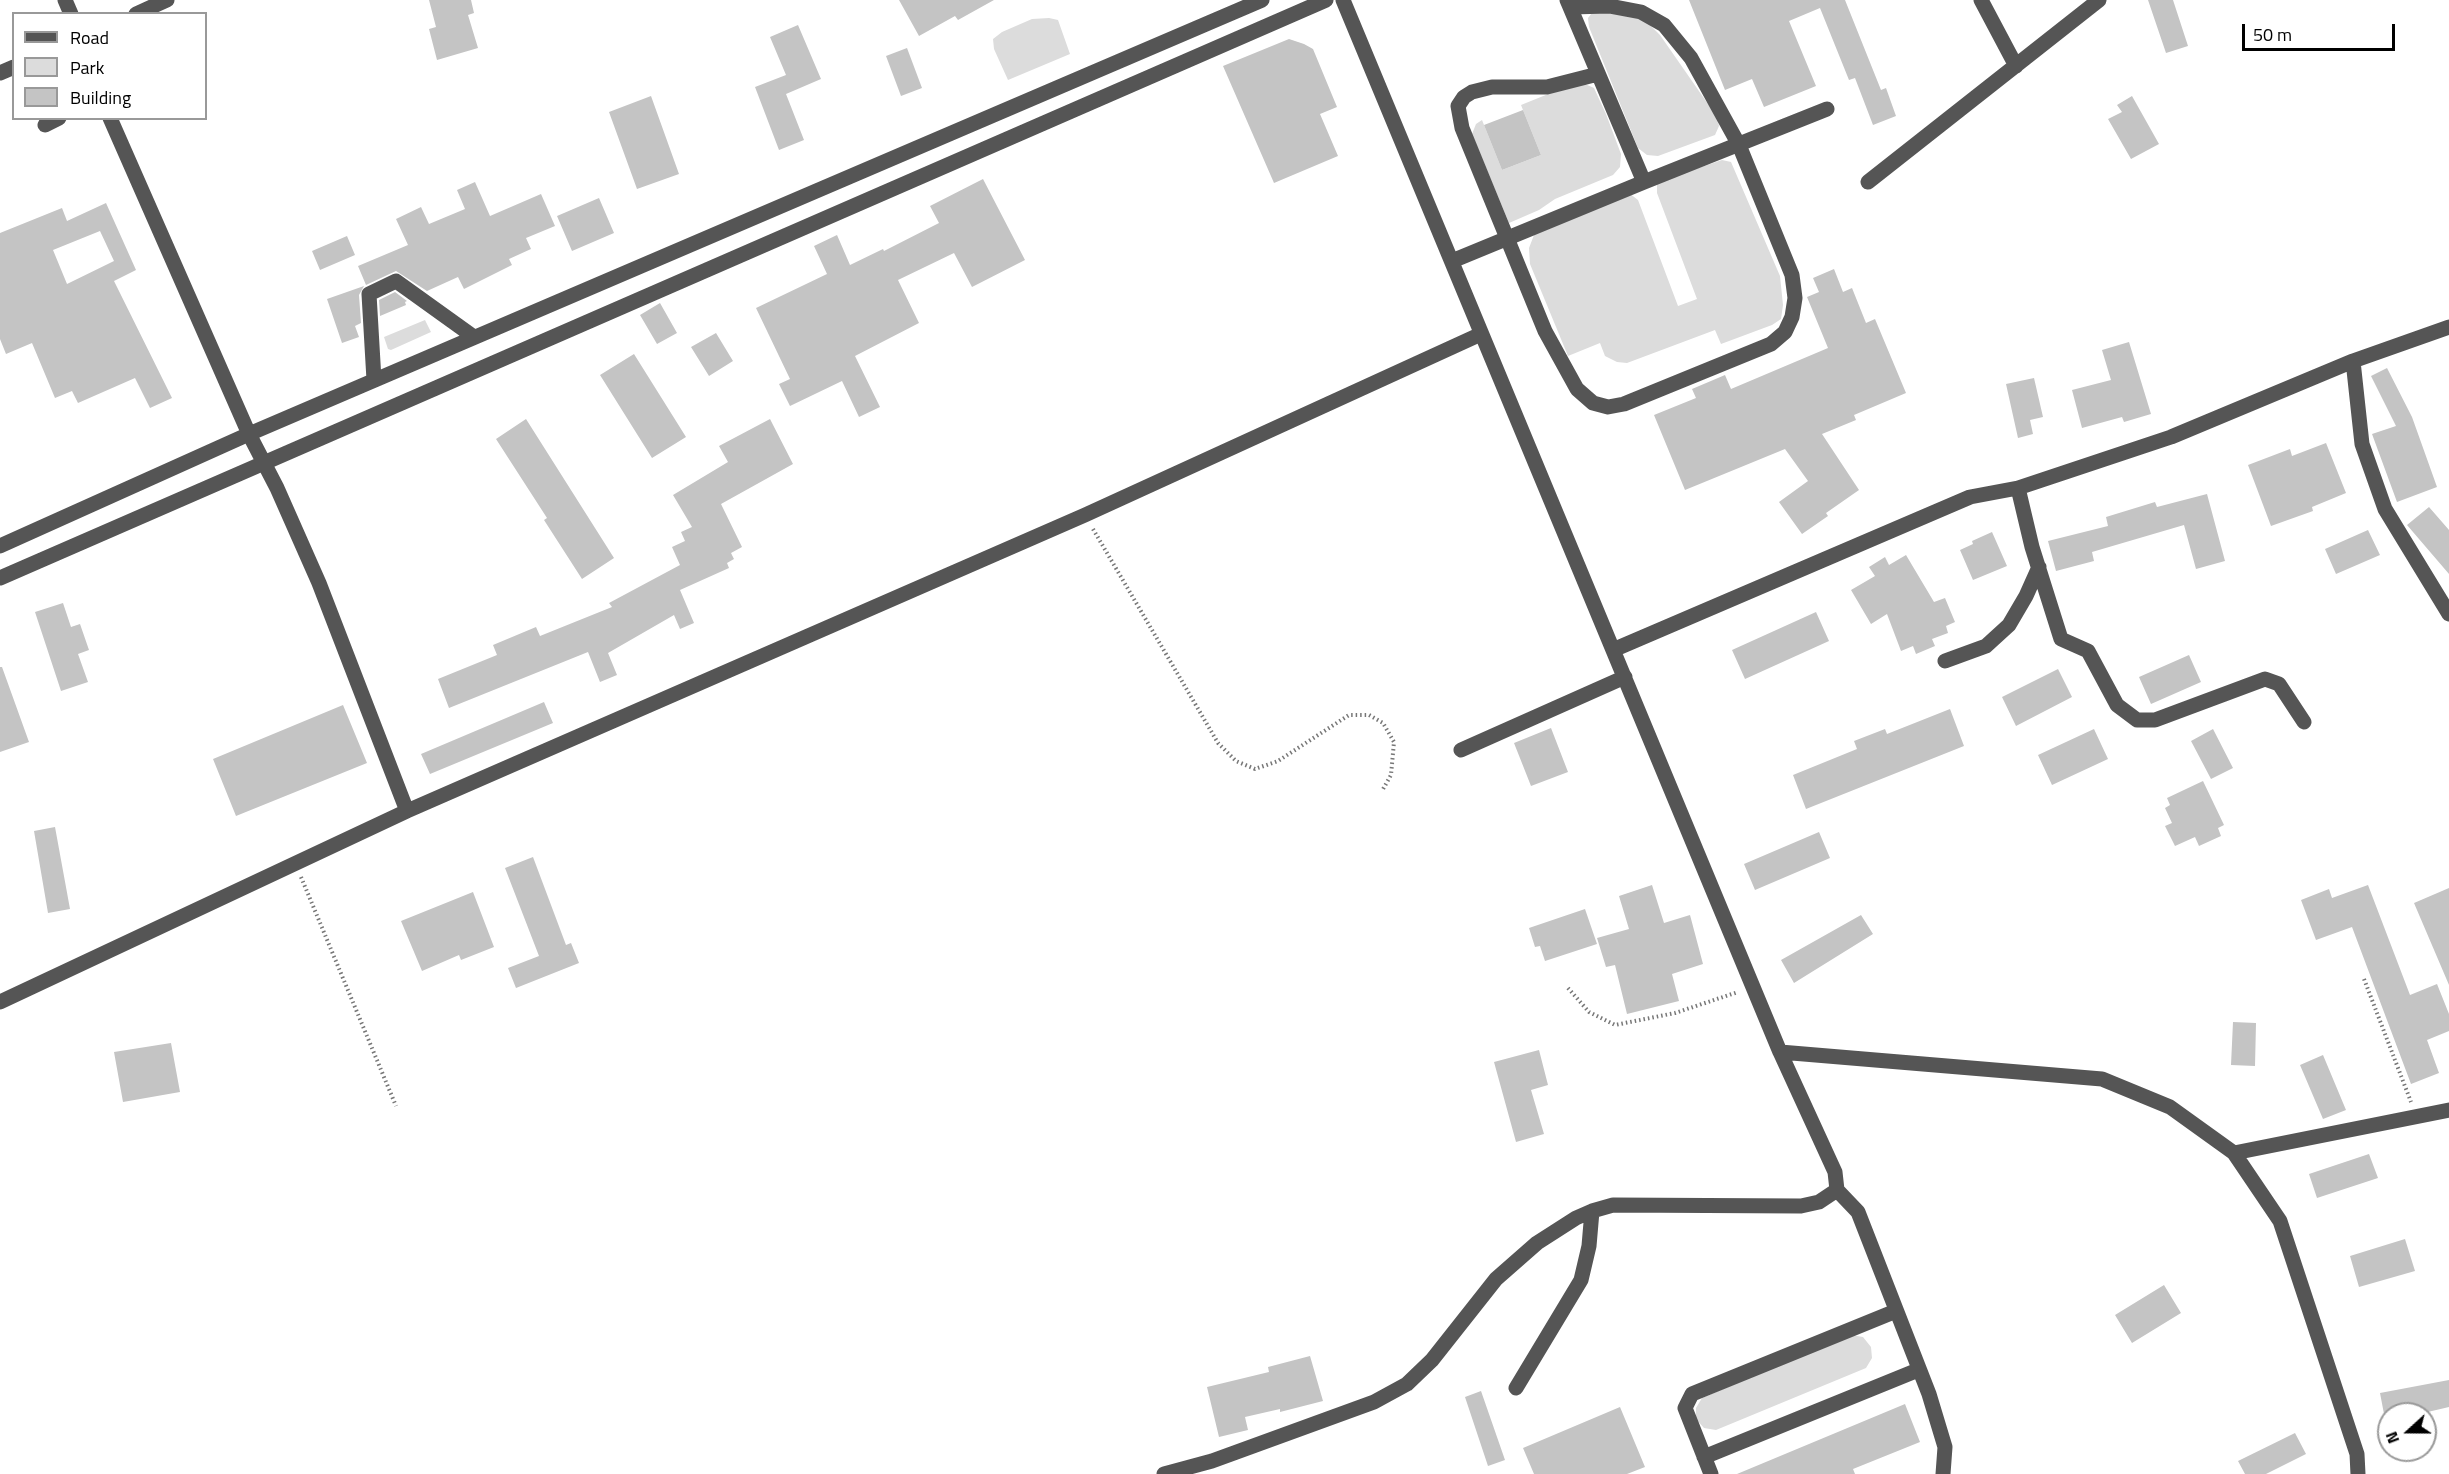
<!DOCTYPE html>
<style>
body{margin:0}
#map{position:relative;width:2449px;height:1474px;overflow:hidden;background:#fff;font-family:"Titillium Web",sans-serif}
canvas{display:block}
.legend{position:absolute;left:12px;top:12px;width:195px;height:108px;box-sizing:border-box;background:#fff;border:2px solid #999;margin:0;padding:8px 10px;list-style:none;font-size:18px;color:#000}
.legend li{display:flex;align-items:center;gap:12px;height:30px}
.legend b{width:30px;border:2px solid #999}
.north{position:absolute;left:2377px;top:1402px;width:60px;height:60px;box-sizing:border-box;background:#fff;border:2px solid #999;border-radius:50%;rotate:249deg;font-size:16px;font-weight:700;line-height:24px;text-align:center;color:#000}
.north::after{content:'';display:block;margin:auto;width:21px;height:27px;background:#000;clip-path:polygon(50% 0,100% 100%,50% 72%,0 100%)}
.scale{position:absolute;left:2242px;top:24px;width:153px;height:27px;box-sizing:border-box;border:3px solid #000;border-top:0;padding-left:8px;font-size:18px;line-height:21px;white-space:nowrap;color:#000;-webkit-text-stroke:4px #fff;paint-order:stroke}
</style>
<div id="map">
<canvas width="2449" height="1474"></canvas>
<ul class="legend">
<li><b style="height:8px;background:#555"></b>Road</li>
<li><b style="height:16px;background:#dcdcdc"></b>Park</li>
<li><b style="height:16px;background:#c4c4c4"></b>Building</li>
</ul>
<div class="north">N</div>
<div class="scale">50 m</div>
</div>
<script>
const context = document.querySelector('canvas').getContext('2d');
context.lineJoin = 'round';
function paint(path, color) { context.fillStyle = color; context.fill(path, 'evenodd'); }
const shape = rows => new Path2D(rows.map(r => 'M' + r).join(''));
function stroke(path, color, width, dash) { context.strokeStyle = color; context.lineWidth = width; context.lineCap = dash ? 'butt' : 'round'; context.setLineDash(dash || []); context.stroke(path); }
paint(shape([
 [1599,12,1637,16,1648,23,1660,35,1717,117,1719,126,1715,135,1658,156,1647,155,1638,148,1589,27,1588,18,1592,13],
 [1049,18,1058,20,1070,54,1008,80,994,49,993,39,1002,32,1032,19],
 [1585,84,1594,88,1606,114,1621,154,1620,167,1613,175,1555,199,1539,210,1509,223,1472,134,1476,124,1482,120,1502,170,1541,155,1521,105,1568,86],
 [1722,160,1731,162,1780,276,1783,305,1781,319,1772,325,1721,344,1715,330,1627,363,1617,362,1605,356,1600,343,1568,356,1530,264,1529,248,1534,235,1629,193,1638,200,1678,306,1697,299,1657,193,1657,182],
 [425,320,431,332,391,350,388,349,384,337],
 [1851,1335,1863,1337,1871,1347,1872,1358,1866,1368,1716,1430,1704,1428,1696,1419,1696,1408,1702,1398]
]), '#dcdcdc');
paint(shape([
 [429,0,471,0,474,13,468,15,478,48,437,60,429,29,436,27],
 [899,0,994,0,958,20,955,16,919,36],
 [1689,0,1845,0,1881,90,1886,88,1896,116,1873,125,1855,78,1849,80,1820,8,1789,21,1816,86,1764,107,1752,79,1725,90],
 [2148,0,2173,0,2188,46,2166,53],
 [798,25,821,79,786,94,804,140,779,150,755,87,786,75,770,37],
 [1289,39,1304,44,1313,49,1337,107,1320,114,1338,156,1274,183,1223,66],
 [907,48,922,88,901,96,886,56],
 [651,96,679,174,637,189,609,112],
 [2132,96,2159,144,2131,159,2108,119,2122,112,2117,105],
 [1523,110,1541,155,1502,170,1484,125],
 [983,179,1025,260,972,287,954,253,898,280,919,323,855,356,880,407,859,417,842,381,790,406,779,384,790,379,756,308,827,274,814,246,837,235,850,265,883,249,884,251,939,223,930,206],
 [475,182,490,216,541,194,555,226,526,238,531,249,509,259,512,265,464,289,458,277,427,291,396,271,366,285,358,266,408,245,396,219,421,207,429,224,465,209,457,190],
 [599,198,614,233,572,251,557,216],
 [106,203,136,270,114,281,172,398,150,408,135,378,78,403,72,391,55,398,32,343,6,354,0,339,0,233,62,208,67,221],
 [100,231,114,261,67,284,53,250],
 [347,236,355,255,320,270,312,251],
 [1834,269,1843,292,1852,288,1866,323,1875,319,1906,393,1854,415,1856,420,1822,434,1859,490,1826,513,1828,516,1802,534,1779,502,1808,481,1785,449,1685,490,1654,415,1696,398,1692,389,1725,375,1731,389,1828,348,1807,297,1819,292,1813,278],
 [364,286,359,295,361,323,355,326,359,337,342,343,327,299],
 [395,292,407,301,405,302,406,305,380,316,379,300],
 [660,303,677,333,657,344,640,315],
 [716,333,733,361,709,376,691,347],
 [2129,342,2151,414,2124,422,2122,417,2082,428,2072,390,2111,380,2102,350],
 [634,354,686,437,652,458,600,375],
 [2387,368,2412,417,2437,487,2397,502,2372,434,2396,426,2371,376],
 [2034,378,2043,417,2030,420,2033,434,2018,438,2006,384],
 [526,419,614,558,582,579,544,520,547,518,496,439],
 [770,419,793,464,721,504,742,547,731,553,734,559,727,563,729,568,680,590,694,623,680,629,674,615,608,653,617,675,600,682,588,652,449,708,438,679,497,655,493,645,536,627,540,636,612,607,609,603,680,565,672,547,685,541,681,532,692,527,673,495,728,462,719,446],
 [2326,443,2346,493,2312,507,2313,511,2271,526,2248,465,2290,449,2292,456],
 [2207,494,2225,561,2196,569,2184,525,2092,552,2094,561,2056,571,2048,541,2108,526,2106,517,2155,502,2157,507],
 [2429,507,2449,530,2449,574,2407,525],
 [2368,530,2380,555,2336,574,2325,549],
 [1992,532,2007,566,1973,580,1960,550,1973,544,1972,541],
 [1906,555,1934,602,1945,598,1955,622,1946,626,1948,633,1932,639,1935,646,1916,654,1913,646,1901,651,1887,614,1871,624,1851,590,1875,576,1869,567,1885,557,1889,565],
 [63,603,71,627,80,624,89,650,78,654,88,682,61,691,35,612],
 [1816,612,1829,641,1745,679,1732,650],
 [2189,655,2201,682,2151,704,2139,677],
 [0,667,2,667,29,742,0,752],
 [2058,669,2072,697,2016,726,2002,697],
 [544,702,553,723,430,774,421,754],
 [343,705,367,763,236,816,213,759],
 [1950,709,1964,746,1806,809,1793,775,1857,749,1854,741,1885,729,1887,734],
 [1551,728,1568,772,1531,786,1514,743],
 [2094,729,2108,759,2052,785,2038,755],
 [2213,729,2233,768,2211,779,2191,741],
 [2203,781,2224,825,2218,828,2221,836,2199,846,2195,837,2175,846,2165,826,2172,823,2165,808,2170,805,2167,798],
 [55,827,70,909,48,913,34,831],
 [1819,832,1830,858,1755,890,1744,864],
 [533,857,566,945,571,943,579,963,516,988,508,968,539,956,505,868],
 [1652,885,1664,923,1690,915,1703,964,1672,974,1679,1001,1627,1014,1615,965,1606,967,1597,938,1629,929,1619,896],
 [2368,885,2410,995,2437,984,2449,1014,2449,1031,2427,1040,2439,1073,2411,1084,2352,927,2316,940,2301,900,2329,889,2332,898],
 [2449,888,2449,985,2414,903],
 [473,892,494,947,461,960,459,955,422,971,401,921],
 [1585,909,1597,944,1545,961,1540,946,1535,947,1529,928],
 [1861,915,1873,934,1794,983,1781,960],
 [2233,1022,2256,1023,2255,1066,2231,1065],
 [171,1043,180,1092,123,1102,114,1052],
 [1539,1050,1548,1085,1531,1090,1544,1134,1516,1142,1494,1062],
 [2323,1055,2346,1110,2323,1119,2300,1065],
 [2369,1154,2378,1178,2317,1198,2309,1174],
 [2405,1239,2415,1271,2359,1287,2350,1256],
 [2164,1285,2181,1313,2132,1343,2115,1315],
 [1310,1356,1323,1401,1280,1412,1280,1409,1245,1417,1248,1430,1219,1437,1207,1387,1269,1372,1268,1367],
 [2449,1380,2449,1407,2419,1414,2384,1414,2380,1393],
 [1481,1391,1505,1460,1488,1466,1465,1397],
 [1905,1404,1920,1442,1853,1469,1855,1474,1737,1474],
 [1620,1407,1645,1467,1627,1474,1534,1474,1523,1448],
 [2295,1433,2306,1454,2266,1474,2245,1474,2238,1461]
]), '#c4c4c4');
stroke(shape([
 [1093,529,1218,743,1236,761,1255,769,1278,761,1349,715,1369,715,1383,723,1394,742,1391,775,1382,791],
 [301,877,396,1106],
 [2364,979,2411,1102],
 [1568,988,1589,1012,1615,1025,1675,1013,1738,992]
]), '#777', 4, [1.5, 3]);
stroke(shape([
 [65,0,71,14],
 [1343,0,1780,1052,1835,1172,1837,1190,1858,1212,1929,1394,1945,1447,1943,1474],
 [1567,0,1570,7,1609,6,1641,12,1664,25,1691,58,1739,145,1792,275,1795,298,1792,317,1785,332,1771,344,1624,404,1608,407,1593,403,1577,389,1545,331,1462,128,1458,106,1464,97,1472,92,1492,87,1547,87,1598,74],
 [1981,0,2016,66],
 [1570,7,1644,182],
 [136,14,167,0],
 [0,73,14,67],
 [110,118,249,434,277,488,319,583,407,811],
 [45,125,59,118],
 [1868,182,2099,0],
 [1452,261,1644,182,1827,109],
 [2353,361,2362,444,2385,509,2449,614],
 [374,380,369,294,396,281,474,337],
 [2018,488,2032,547,2061,639,2088,651,2117,705,2137,720,2155,720,2265,679,2279,684,2304,722],
 [0,546,249,434,1262,0],
 [0,578,1326,0],
 [1613,650,1970,497,2018,488,2171,437,2353,361,2449,327],
 [1945,661,1986,646,2009,625,2026,596,2039,567],
 [1461,750,1625,677],
 [0,1002,407,811,1085,515,1481,334],
 [1780,1052,2102,1079,2170,1107,2234,1153,2280,1221,2357,1454,2358,1474],
 [2234,1153,2449,1110],
 [1516,1388,1581,1280,1589,1246,1592,1211],
 [1704,1457,1918,1370],
 [1164,1474,1212,1461,1374,1402,1407,1384,1432,1360,1496,1279,1537,1243,1576,1218,1592,1211,1613,1205,1801,1206,1819,1202,1837,1190],
 [1711,1474,1685,1408,1692,1394,1896,1311]
]), '#555', 15);
</script>
